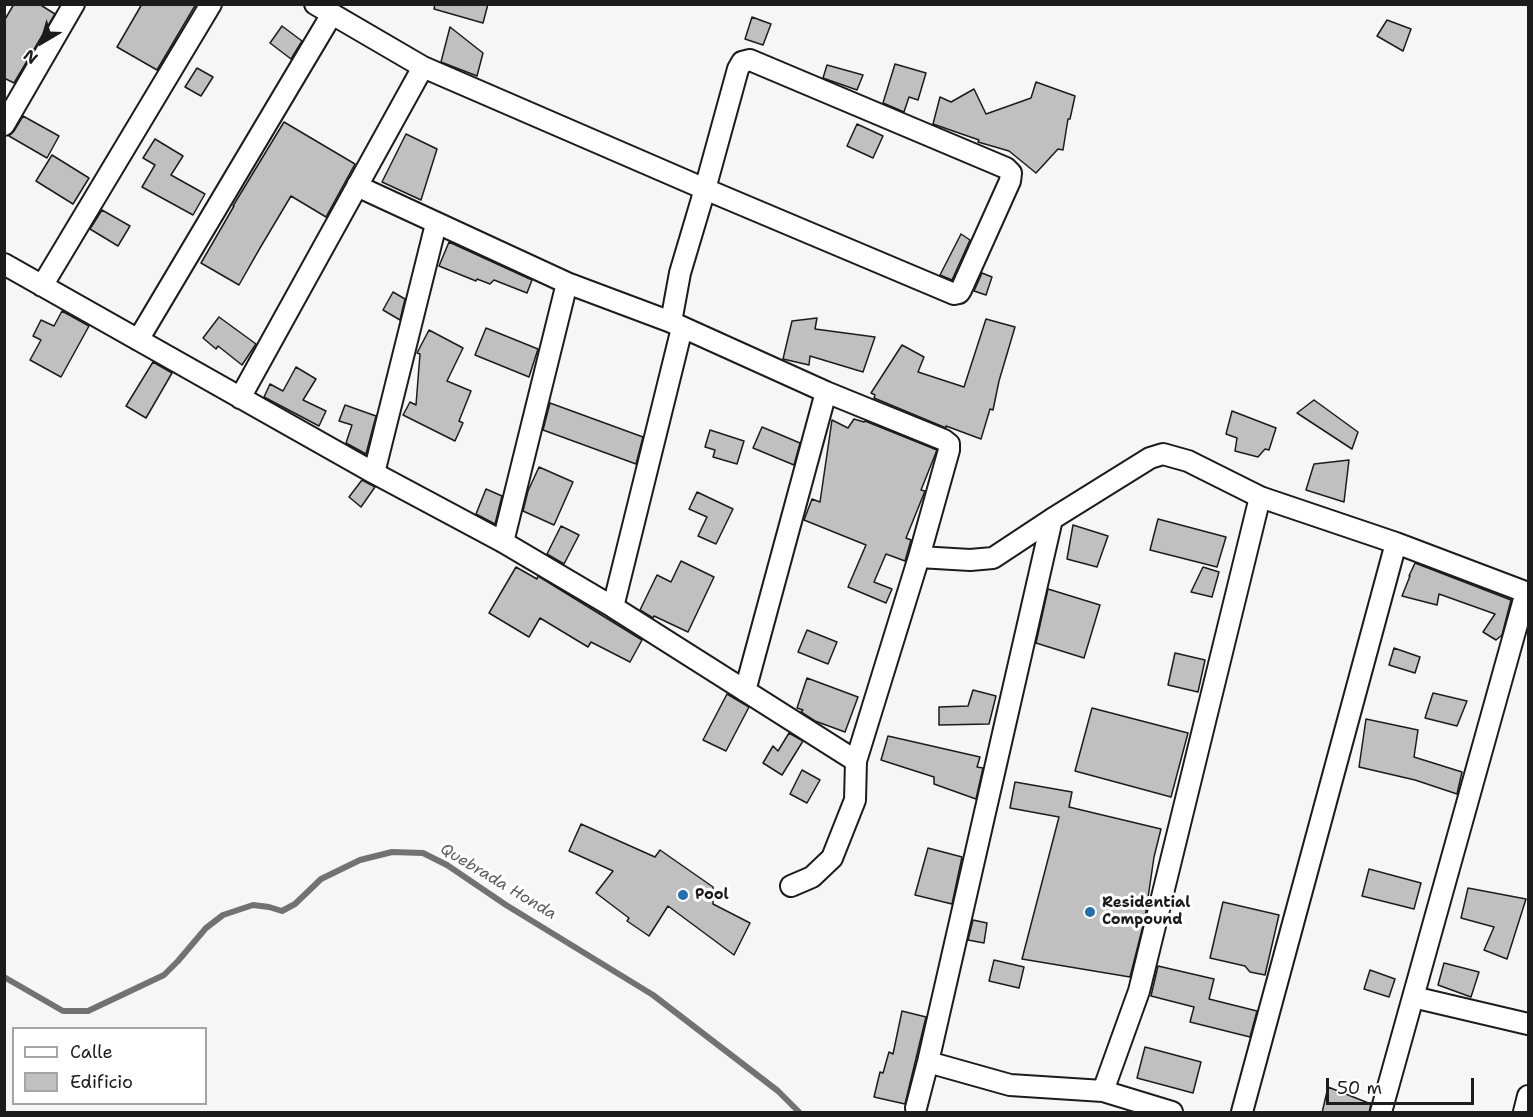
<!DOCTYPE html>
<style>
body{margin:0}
#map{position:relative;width:1533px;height:1117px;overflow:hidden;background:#f6f6f6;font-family:"Shantell Sans",sans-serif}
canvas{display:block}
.frame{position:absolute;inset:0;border:6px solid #1c1c1c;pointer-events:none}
.legend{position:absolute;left:12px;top:1027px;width:195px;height:78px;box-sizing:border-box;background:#fff;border:2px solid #a4a4a4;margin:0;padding:8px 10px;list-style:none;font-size:18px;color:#1c1c1c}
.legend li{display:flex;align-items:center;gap:12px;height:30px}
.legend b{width:30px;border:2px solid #a4a4a4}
.north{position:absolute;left:12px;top:12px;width:60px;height:60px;-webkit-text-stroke:4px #fff;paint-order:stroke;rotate:218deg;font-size:16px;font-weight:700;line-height:24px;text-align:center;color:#1c1c1c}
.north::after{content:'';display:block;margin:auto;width:21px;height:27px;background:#1c1c1c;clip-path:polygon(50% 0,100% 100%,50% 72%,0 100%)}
.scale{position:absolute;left:1326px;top:1078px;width:148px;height:27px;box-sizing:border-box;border:3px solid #1c1c1c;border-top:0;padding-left:8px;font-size:18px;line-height:21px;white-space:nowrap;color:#1c1c1c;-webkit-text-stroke:4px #fff;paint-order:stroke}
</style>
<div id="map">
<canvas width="1533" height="1117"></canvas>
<div class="frame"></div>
<ul class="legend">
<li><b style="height:8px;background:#fff"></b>Calle</li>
<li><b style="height:16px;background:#c0c0c0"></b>Edificio</li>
</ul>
<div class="north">N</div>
<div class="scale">50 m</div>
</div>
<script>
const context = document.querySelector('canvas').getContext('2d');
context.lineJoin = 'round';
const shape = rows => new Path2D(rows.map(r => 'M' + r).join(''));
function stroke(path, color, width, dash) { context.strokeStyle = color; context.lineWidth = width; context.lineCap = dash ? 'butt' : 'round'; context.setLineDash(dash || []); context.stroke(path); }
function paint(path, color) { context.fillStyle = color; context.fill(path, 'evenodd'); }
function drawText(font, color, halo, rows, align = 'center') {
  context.font = font + ' "Shantell Sans",sans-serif'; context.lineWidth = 6; context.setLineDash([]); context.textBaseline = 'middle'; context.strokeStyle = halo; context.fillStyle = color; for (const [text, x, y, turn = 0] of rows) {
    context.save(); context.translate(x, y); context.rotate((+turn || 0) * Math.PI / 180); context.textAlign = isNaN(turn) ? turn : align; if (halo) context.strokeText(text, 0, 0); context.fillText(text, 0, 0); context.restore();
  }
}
stroke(shape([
 [4,977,63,1011,88,1011,164,975,178,961,206,928,223,915,253,905,269,907,282,911,295,904,321,879,360,860,392,852,423,853,447,865,506,905,653,995,778,1091,799,1112]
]), '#727272', 6);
const building = shape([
 [14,4,39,4,55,14,14,83,4,78,4,21,14,4],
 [142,4,196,4,157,70,117,47,142,4],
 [435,4,488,4,483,23,434,9,435,4],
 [752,17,771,24,763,45,745,39,752,17],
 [1387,20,1411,29,1403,51,1377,36,1387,20],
 [282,26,302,41,291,59,270,43,282,26],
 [450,27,483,53,477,76,441,62,450,27],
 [895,64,926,73,918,100,909,97,904,112,883,103,895,64],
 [827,65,863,75,857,90,823,78,827,65],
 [197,68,213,77,201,96,185,87,197,68],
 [1036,82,1075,96,1070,119,1068,119,1063,150,1058,149,1036,173,1009,151,978,142,979,140,933,124,940,97,951,102,974,89,986,114,1031,98,1036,82],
 [23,116,59,136,47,158,9,136,14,131,23,116],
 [284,122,355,164,326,217,291,196,260,248,239,285,201,263,234,206,233,206,284,122],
 [857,124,883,136,873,158,847,146,857,124],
 [406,134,437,149,421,200,382,182,406,134],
 [155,139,183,156,171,175,205,194,193,215,142,187,155,165,143,158,155,139],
 [52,155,89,178,73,204,36,181,52,155],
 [102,210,130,226,118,246,90,229,102,210],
 [961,234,970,240,952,280,940,275,961,234],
 [449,242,532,280,527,293,494,280,490,284,477,279,476,281,439,266,449,242],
 [982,273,992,277,986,295,974,291,982,273],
 [393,292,405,299,400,320,383,310,393,292],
 [62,311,89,326,61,377,30,360,41,340,33,336,41,320,54,326,62,311],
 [219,317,256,344,242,365,218,346,216,349,203,338,219,317],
 [817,318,815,329,875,337,863,372,810,356,809,365,783,359,792,321,817,318],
 [986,319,1015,327,999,381,993,410,990,409,981,439,946,426,946,428,874,398,875,395,871,393,902,345,924,357,918,372,964,387,986,319],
 [486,328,538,349,529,377,475,355,486,328],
 [429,330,463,348,447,381,471,391,459,421,463,423,455,441,403,415,410,402,416,405,420,354,417,353,429,330],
 [153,362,172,373,146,418,126,406,153,362],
 [296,367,316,379,303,400,326,411,319,426,264,397,270,384,283,391,296,367],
 [1314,400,1358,432,1352,449,1297,413,1314,400],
 [550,403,643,437,636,464,543,430,550,403],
 [345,405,376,416,366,454,346,443,352,425,339,421,345,405],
 [1232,411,1276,428,1269,450,1265,449,1258,457,1235,451,1237,438,1226,434,1232,411],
 [854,419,864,422,865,421,937,450,921,490,925,491,906,538,911,540,905,561,886,554,874,582,892,589,886,603,848,587,866,545,804,520,812,499,820,502,832,420,848,428,854,419],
 [762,427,800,443,794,465,753,448,762,427],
 [710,430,744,441,737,464,713,457,715,450,705,447,710,430],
 [1349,460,1344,502,1306,490,1314,464,1349,460],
 [539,467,573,482,554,525,523,511,528,491,539,467],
 [362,480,375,487,361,507,349,497,362,480],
 [486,489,502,496,495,524,476,514,486,489],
 [697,492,733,509,716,544,698,536,707,517,689,509,697,492],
 [1158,519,1226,537,1217,567,1150,550,1158,519],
 [1073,525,1108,536,1097,567,1067,559,1073,525],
 [561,526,579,535,564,564,547,554,561,526],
 [681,561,714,577,688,632,654,616,653,618,640,610,657,575,671,582,681,561],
 [1415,563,1511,600,1502,635,1496,640,1483,632,1495,614,1439,594,1437,605,1402,596,1410,576,1409,576,1415,563],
 [516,567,537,579,538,576,642,640,630,662,591,642,588,647,540,618,529,637,489,613,516,567],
 [1203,567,1219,572,1212,597,1191,592,1203,567],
 [1048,589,1100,605,1084,658,1036,643,1048,589],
 [807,630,837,642,828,664,798,652,807,630],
 [1394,648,1420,657,1415,673,1389,665,1394,648],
 [1175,653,1205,660,1198,692,1168,685,1175,653],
 [807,678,858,697,845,732,815,721,801,712,803,710,797,708,807,678],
 [973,690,996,696,989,724,939,725,939,707,968,706,973,690],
 [1433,693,1467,701,1457,726,1425,718,1433,693],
 [727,694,749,707,726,751,703,740,727,694],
 [1092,708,1188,733,1171,797,1075,771,1092,708],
 [1366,719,1418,730,1414,757,1462,772,1457,794,1415,780,1359,767,1366,719],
 [789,733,803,741,782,775,763,763,773,746,778,751,789,733],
 [888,736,980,757,977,767,983,768,976,799,934,784,934,777,881,760,888,736],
 [802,770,820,780,807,803,790,794,802,770],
 [1015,782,1072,792,1069,807,1161,829,1154,857,1145,918,1130,977,1022,959,1059,817,1010,808,1015,782],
 [581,824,655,857,660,850,713,887,713,904,750,923,734,955,668,906,649,936,627,921,629,918,596,893,613,871,569,851,581,824],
 [928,848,962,857,952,904,915,895,928,848],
 [1369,869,1421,883,1414,909,1362,896,1369,869],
 [1468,888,1526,899,1507,959,1484,950,1494,927,1461,918,1468,888],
 [1223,902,1279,915,1265,975,1250,972,1245,966,1210,958,1223,902],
 [973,920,987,923,984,943,968,940,973,920],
 [994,960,1024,967,1019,988,989,981,994,960],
 [1444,963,1479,972,1471,997,1438,985,1444,963],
 [1158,966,1214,979,1209,999,1257,1011,1250,1037,1190,1022,1194,1007,1151,996,1158,966],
 [1370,970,1395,979,1389,997,1364,989,1370,970],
 [902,1011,926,1017,905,1104,874,1097,880,1072,883,1073,889,1052,893,1054,902,1011],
 [1145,1047,1201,1062,1193,1093,1137,1078,1145,1047],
 [1328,1087,1371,1104,1369,1113,1322,1113,1328,1087]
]);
paint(building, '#c0c0c0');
stroke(building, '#1c1c1c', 1.5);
const minor = shape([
 [315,4,423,67,705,189,954,294,959,293,961,290,1010,181,1011,173,1006,168,750,60,742,62,738,69,705,189,680,273,671,322],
 [4,125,74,4],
 [357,186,567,283,671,322,826,392,944,440,949,444,949,450,919,557,856,761,855,800,832,858,812,877,791,886],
 [4,264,374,473,503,542,613,607,856,761],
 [42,286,211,4],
 [138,340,332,14],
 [240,398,423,67],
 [374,473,436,224],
 [503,542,567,283],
 [919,557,970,560,993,558,1052,519,1150,458,1163,454,1188,461,1260,497,1396,543,1528,593],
 [613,607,682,328],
 [745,691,826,392],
 [1413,997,1528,1024],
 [928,1062,1010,1085,1103,1091,1172,1112],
 [1103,1091,1139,991,1260,497],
 [916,1108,928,1062,1052,519],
 [1242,1112,1396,543],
 [1381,1112,1526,592],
 [1524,1112,1528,1096]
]);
stroke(minor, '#1c1c1c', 24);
stroke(minor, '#fff', 20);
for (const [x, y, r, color] of [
 [683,895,6,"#1f6fb2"],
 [1090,912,6,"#1f6fb2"]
]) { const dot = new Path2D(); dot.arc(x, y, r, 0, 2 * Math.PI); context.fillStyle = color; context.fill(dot); stroke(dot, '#fff', 2); }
drawText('bold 15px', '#1c1c1c', '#fff', [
 ["Pool",695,895],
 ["Residential",1102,903],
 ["Compound",1102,920]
], 'left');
drawText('italic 16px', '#5d5d5d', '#fff', [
 ["Quebrada Honda",498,882,31]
]);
</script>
